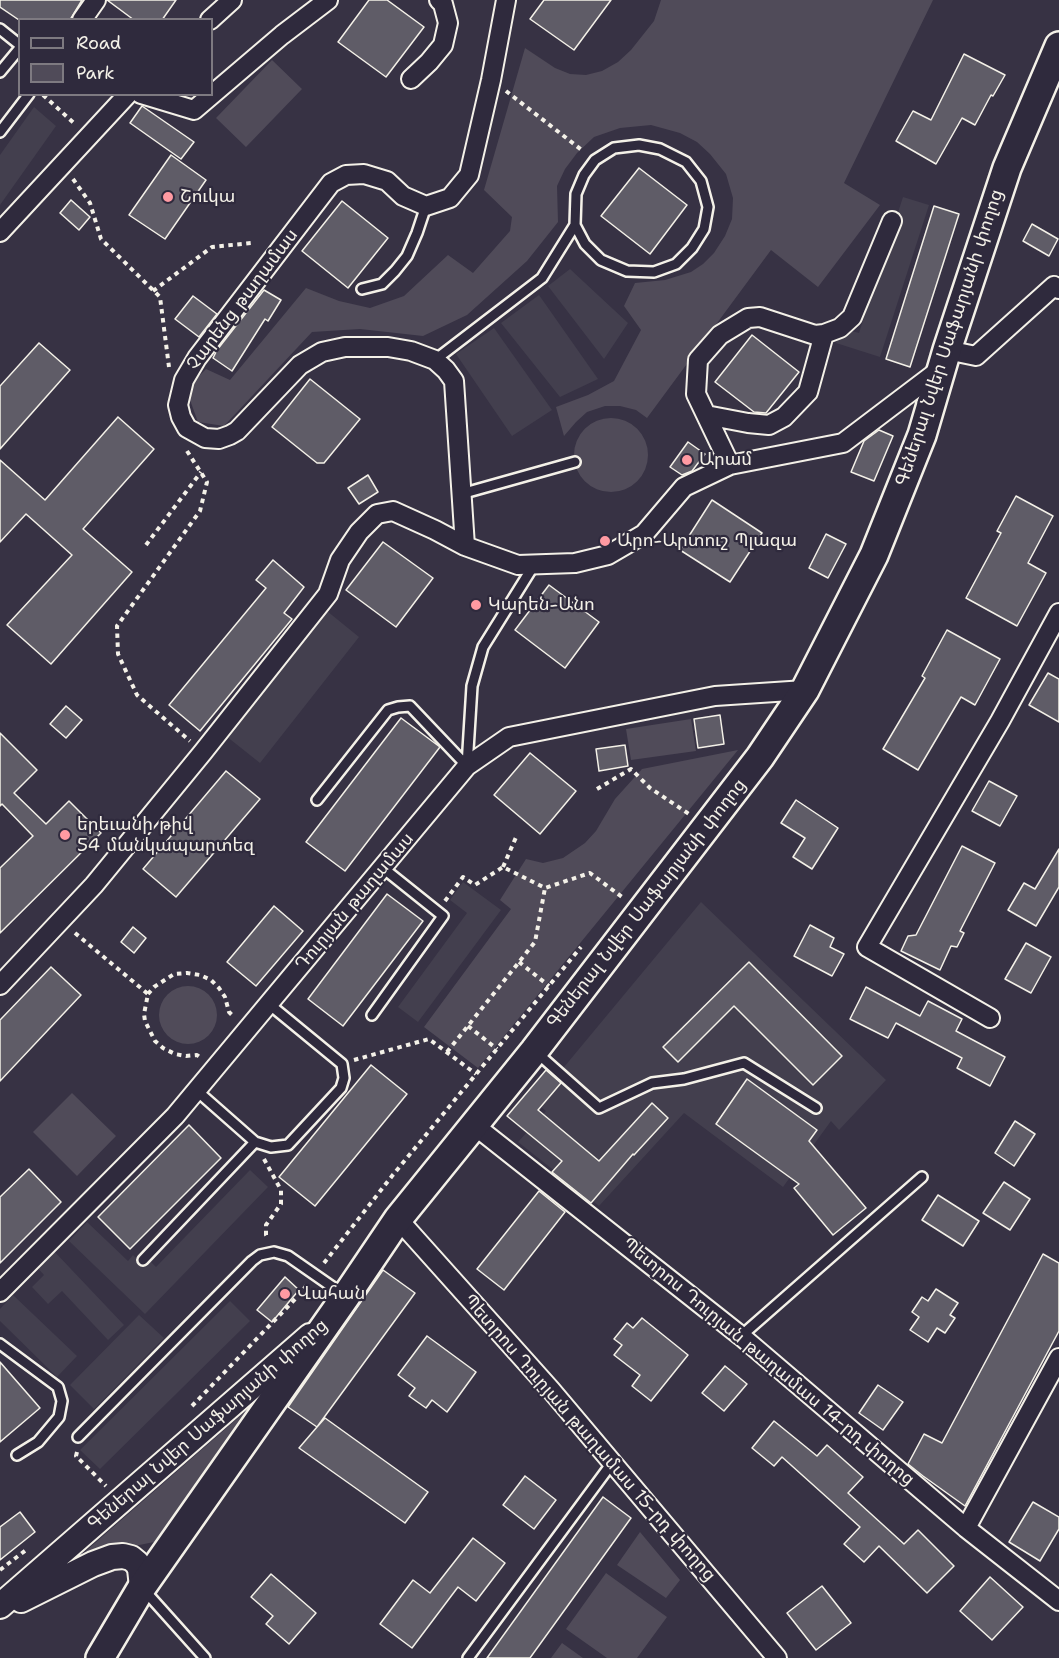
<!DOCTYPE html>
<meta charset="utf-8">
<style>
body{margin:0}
#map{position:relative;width:1059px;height:1658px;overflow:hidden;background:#373244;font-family:"Shantell Sans",sans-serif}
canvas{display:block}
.legend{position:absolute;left:18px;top:18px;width:195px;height:78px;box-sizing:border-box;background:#2f2a3d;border:2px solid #7e7a81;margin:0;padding:8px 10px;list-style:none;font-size:18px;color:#f4f1e8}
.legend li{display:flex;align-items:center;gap:12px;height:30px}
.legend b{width:30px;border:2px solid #7e7a81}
</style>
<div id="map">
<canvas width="1059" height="1658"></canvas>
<ul class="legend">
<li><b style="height:8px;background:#2f2a3d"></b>Road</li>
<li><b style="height:16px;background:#504b59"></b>Park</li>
</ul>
</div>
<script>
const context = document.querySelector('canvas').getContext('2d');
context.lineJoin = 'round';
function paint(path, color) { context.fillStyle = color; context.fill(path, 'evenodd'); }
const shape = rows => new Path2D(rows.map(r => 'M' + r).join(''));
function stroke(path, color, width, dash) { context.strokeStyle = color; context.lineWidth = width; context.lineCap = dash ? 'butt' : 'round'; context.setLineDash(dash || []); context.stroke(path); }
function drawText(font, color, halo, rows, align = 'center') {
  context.font = font + ' "Shantell Sans","Noto Sans Armenian",sans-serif'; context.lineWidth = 4.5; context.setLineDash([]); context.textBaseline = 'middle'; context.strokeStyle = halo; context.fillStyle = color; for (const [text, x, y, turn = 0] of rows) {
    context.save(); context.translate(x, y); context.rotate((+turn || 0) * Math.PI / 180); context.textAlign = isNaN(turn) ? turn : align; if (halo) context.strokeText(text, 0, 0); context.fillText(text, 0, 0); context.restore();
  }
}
paint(shape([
 [34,107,56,126,0,205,0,155],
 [903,197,929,205,880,357,836,343,841,328,859,333],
 [570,269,628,323,604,359,548,286],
 [539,295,598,379,560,397,501,323],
 [494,328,552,410,512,436,456,354],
 [327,611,359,637,260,763,226,736],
 [463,882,501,910,418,1022,398,1007,467,913,450,900],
 [701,902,886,1080,839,1130,831,1121,783,1187,684,1113,599,1206,518,1142,546,1111,535,1102],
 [250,1170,268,1187,145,1314,69,1241,87,1222,128,1261,133,1255,144,1266,150,1261,156,1267],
 [52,1249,124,1325,108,1340,62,1291,48,1304,32,1287,44,1275,35,1265],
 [13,1295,77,1356,57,1377,0,1321,0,1309],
 [230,1301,250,1321,100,1469,80,1450],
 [139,1315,164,1338,94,1409,70,1385]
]), '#433f4e');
paint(shape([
 [661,0,933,0,844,183,880,205,818,287,771,250,647,418,636,410,620,406,605,406,587,412,576,422,564,436,556,407,588,395,614,381,641,330,624,306,635,283,665,280,691,272,703,264,714,253,725,236,732,219,733,198,726,174,710,154,697,142,680,133,651,125,620,128,594,137,577,153,565,169,557,186,558,222,527,261,467,315,423,336,360,329,312,332,224,426,198,422,190,400,193,382,206,369,230,380,306,288,339,301,370,308,404,296,448,255,473,273,510,231,512,217,484,190,525,48,555,68,570,74,586,75,602,71,618,62,631,50,654,21],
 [272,60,302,89,246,147,216,118],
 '574 455a37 37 0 1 1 74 0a37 37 0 1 1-74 0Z',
 [691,719,696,751,631,760,626,729],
 [738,750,478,1068,424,1027,511,909,500,900,526,859,543,863,563,858,585,843,596,831,615,799,642,769],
 '159 1015a29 29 0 1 1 58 0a29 29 0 1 1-58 0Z',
 [72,1093,116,1136,77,1176,33,1132],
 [255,1403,154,1542,105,1552,63,1571],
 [640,1532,680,1580,666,1598,617,1565],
 [606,1573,667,1617,637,1658,607,1658,566,1629],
 [562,1643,583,1658,551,1658]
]), '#504b59');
const building = shape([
 [0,0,82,0,70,20,19,20,0,7,0,0],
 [107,0,176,0,162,20,134,20,107,0],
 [369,0,387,0,424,27,386,77,338,42,369,0],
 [544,0,611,0,574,50,530,19,544,0],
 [964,54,1005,75,993,96,991,95,975,125,962,118,936,164,896,141,913,111,931,120,964,54],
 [142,106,194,142,181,159,130,123,142,106],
 [171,155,206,180,165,239,129,215,171,155],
 [639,168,687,205,650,254,601,216,639,168],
 [71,200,90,217,79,230,60,213,71,200],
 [342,201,388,238,348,288,302,251,342,201],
 [934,206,959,214,910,367,886,359,934,206],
 [1032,224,1058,239,1049,256,1023,241,1032,224],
 [264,290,281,300,268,321,265,319,232,371,213,358,217,350,264,290],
 [193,296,217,314,199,337,175,319,193,296],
 [752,335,799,372,766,413,754,412,715,382,752,335],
 [39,343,70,370,0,449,0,386,39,343],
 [310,379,360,419,324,463,317,463,272,427,310,379],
 [118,417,154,449,83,529,132,572,51,664,7,625,72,555,26,514,0,542,0,460,45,500,118,417],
 [879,430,893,436,874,481,851,472,864,441,879,430],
 [688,442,705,454,692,471,682,475,670,467,688,442],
 [368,475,378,492,359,504,348,488,368,475],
 [1016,496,1053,516,1028,563,1046,573,1017,626,966,598,1001,533,997,531,1016,496],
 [712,500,762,533,730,582,680,550,712,500],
 [826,534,846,544,828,578,809,568,826,534],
 [383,542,433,578,396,627,346,590,383,542],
 [273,560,304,587,284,613,292,619,200,731,169,705,266,588,256,580,273,560],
 [549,585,599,622,565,668,515,630,549,585],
 [947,630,1000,659,975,705,961,697,918,770,883,749,925,678,922,676,947,630],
 [1048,673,1059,679,1059,722,1029,705,1048,673],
 [66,706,82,720,66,738,50,724,66,706],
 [720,715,724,744,698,748,694,719,720,715],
 [401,718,440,747,345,871,306,842,401,718],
 [0,733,37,770,14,793,46,824,69,801,101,833,0,933,0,868,33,836,2,804,0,806,0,733],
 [625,745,628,766,599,771,596,749,625,745],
 [530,753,576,791,540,834,494,795,530,753],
 [226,771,260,799,176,897,143,869,226,771],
 [989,781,1017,796,1000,826,972,811,989,781],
 [796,800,838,828,812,869,793,857,805,838,781,823,796,800],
 [962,846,995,863,960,931,964,933,957,947,951,946,940,970,901,951,908,936,916,935,962,846],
 [1059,849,1059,887,1036,926,1008,910,1024,883,1035,889,1059,849],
 [387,894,423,921,343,1026,308,999,387,894],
 [274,906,303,931,256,986,227,962,274,906],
 [810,925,834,938,830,947,844,954,832,976,794,956,810,925],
 [133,927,146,938,134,953,121,942,133,927],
 [1026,943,1051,957,1031,993,1005,979,1026,943],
 [749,962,842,1056,813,1085,734,1006,678,1062,663,1047,749,962],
 [51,967,81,995,0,1081,0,1020,51,967],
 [866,987,920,1016,928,1001,962,1019,956,1031,1005,1057,990,1086,957,1068,962,1058,896,1023,888,1038,850,1019,866,987],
 [371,1065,407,1094,315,1206,279,1177,371,1065],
 [546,1070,561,1083,538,1110,599,1161,652,1103,668,1118,634,1155,633,1154,591,1203,552,1172,562,1161,507,1116,546,1070],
 [747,1079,817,1130,809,1141,866,1208,833,1235,794,1188,799,1184,716,1124,747,1079],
 [1015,1121,1035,1134,1014,1166,995,1153,1015,1121],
 [189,1125,221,1158,130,1249,98,1217,189,1125],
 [29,1169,61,1202,0,1263,0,1197,29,1169],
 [1004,1182,1030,1199,1010,1230,983,1213,1004,1182],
 [539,1191,565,1212,504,1290,477,1269,539,1191],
 [938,1195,979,1221,963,1246,922,1220,938,1195],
 [1043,1254,1059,1263,1059,1331,965,1506,923,1476,908,1464,924,1434,942,1443,1043,1254],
 [383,1270,415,1293,317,1427,325,1418,428,1492,405,1523,299,1448,317,1427,288,1407,383,1270],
 [285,1277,299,1290,272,1322,257,1310,285,1277],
 [936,1289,958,1303,950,1315,955,1318,945,1333,937,1328,928,1342,910,1330,919,1317,912,1312,922,1297,928,1301,936,1289],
 [642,1318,688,1355,651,1401,632,1386,640,1375,614,1355,622,1345,614,1339,627,1323,633,1328,642,1318],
 [427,1336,476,1372,447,1412,432,1400,426,1408,409,1396,415,1388,398,1375,427,1336],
 [0,1362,40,1408,0,1442,0,1362],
 [725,1366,747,1384,724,1411,702,1393,725,1366],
 [878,1385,903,1402,883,1430,859,1413,878,1385],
 [774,1421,817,1456,827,1445,863,1477,848,1493,904,1544,918,1530,954,1566,927,1593,879,1546,864,1562,844,1544,860,1527,782,1457,774,1466,752,1448,774,1421],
 [525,1476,556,1500,534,1529,503,1505,525,1476],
 [603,1497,631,1518,530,1658,487,1658,603,1497],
 [1033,1502,1059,1517,1059,1529,1040,1561,1009,1542,1033,1502],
 [20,1512,35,1532,0,1560,0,1527,20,1512],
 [473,1538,505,1563,476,1601,458,1587,412,1648,380,1624,413,1580,430,1593,473,1538],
 [271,1574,316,1613,289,1644,266,1624,273,1616,251,1597,271,1574],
 [990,1577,1023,1607,992,1640,960,1611,990,1577],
 [822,1586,851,1623,816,1650,787,1613,822,1586]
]);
paint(building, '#5f5c67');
stroke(building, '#f4f1e8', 1.5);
const service = shape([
 [0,29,20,45],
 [0,72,20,48],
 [0,132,29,94],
 [362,289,382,284,395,271,407,256,417,233,426,206],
 [435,360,542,278,575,225,576,194,584,175,595,160,614,148,639,145,660,149,686,162,701,181,708,207,704,229,692,248,676,264,654,272,627,271,601,260,585,244,575,225],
 [461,494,575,462],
 [467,766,472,686,483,647,534,565],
 [317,800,388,710,398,707,410,706,467,766],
 [372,1015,443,916,383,868],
 [536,1052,599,1108,652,1083,684,1079,744,1063,816,1108],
 [196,1090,255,1142,271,1147,288,1145,341,1088,344,1078,342,1064,269,1004],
 [143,1260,255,1142],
 [741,1336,922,1177],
 [0,1344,58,1387,62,1401,59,1417,38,1442,17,1455],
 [78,1437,252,1261,260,1255,274,1252,288,1256,344,1295],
 [145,1591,205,1658],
 [468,1658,612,1463]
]);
const minor = shape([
 [82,20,96,0],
 [210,20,232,0],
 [411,79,429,62,443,45,448,23,443,4,439,0],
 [141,94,194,110,282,35,328,0],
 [0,232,128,94],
 [947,350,976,356,1054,286,1059,289],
 [706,415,748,423,769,425,784,417,808,392,824,334],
 [730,465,696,394,698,360,720,335,748,318,760,317,815,335,824,334,840,328,852,317,892,221],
 [465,546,454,381,446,370,435,360,411,351,388,347,345,347,322,352,300,365,237,431,230,435,219,439,205,438,187,428,181,417,178,405,184,380,197,358,331,183,346,175,364,174,387,181,403,196,426,206,450,198,469,175,491,80,506,0],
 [0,985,94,885,203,752,328,594,340,560,359,532,377,514,393,511,435,530,465,546,518,565,575,563,608,555,644,534,684,487,730,465,843,443,942,368],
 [990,1018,867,947,1000,721,1059,613],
 [474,1125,741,1336,966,1528,1059,1601],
 [398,1219,551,1390,777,1658],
 [0,1292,175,1116,467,766,509,737,715,696,805,690],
 [966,1528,1059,1358]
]);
const tertiary = shape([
 [21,1600,93,1564,112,1557,123,1556,131,1558,137,1563,140,1569,142,1587],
 [0,1606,310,1336]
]);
const secondary = shape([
 [100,1658,142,1587,346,1296,398,1219,534,1051,760,757,805,690,874,555,922,435,947,350,1007,168,1059,46]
]);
stroke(service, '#f4f1e8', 14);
stroke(minor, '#f4f1e8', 22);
stroke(tertiary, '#f4f1e8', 28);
stroke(secondary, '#f4f1e8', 32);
stroke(shape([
 [506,91,583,151],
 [43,95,75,124],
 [73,179,90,203,101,239,160,297,169,367],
 [153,291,212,247,251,243],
 [187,451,207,482,200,511,117,626,118,654,137,695,190,741],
 [146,545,201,472],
 [597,789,631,769,650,788,689,814],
 [503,867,517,835],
 [445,901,463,877,475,885,503,867,545,888,590,873,622,897],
 [75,933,148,994,144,1014,145,1021,155,1041,163,1048,175,1054,186,1056,197,1055,201,1058],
 [519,962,549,986],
 [148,994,154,987,174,974,187,973,200,975,211,980,219,988,225,997,229,1012,234,1017],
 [468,1026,497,1049],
 [447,1052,535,942,545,888],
 [354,1060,429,1039,476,1074],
 [264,1159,281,1190,281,1204,266,1225,266,1235,268,1238],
 [324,1263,392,1176,581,947],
 [192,1406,298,1296,307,1285],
 [77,1452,76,1456,106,1486],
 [0,1570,26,1550]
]), '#f4f1e8', 4, [4.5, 4.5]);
stroke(service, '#2f2a3d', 9);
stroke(minor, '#2f2a3d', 18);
stroke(tertiary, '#2f2a3d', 24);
stroke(secondary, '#2f2a3d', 27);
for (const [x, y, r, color] of [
 [168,197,6,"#ff9aa2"],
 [687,460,6,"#ff9aa2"],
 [605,541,6,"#ff9aa2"],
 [476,605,6,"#ff9aa2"],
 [65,835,6,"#ff9aa2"],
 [285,1294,6,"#ff9aa2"]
]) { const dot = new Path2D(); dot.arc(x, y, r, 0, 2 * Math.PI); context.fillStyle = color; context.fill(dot); stroke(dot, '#2f2a3d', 2); }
drawText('18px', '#f4f1e8', '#2f2a3d', [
 ["Շուկա",180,197],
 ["Արամ",699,460],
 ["Արո-Արտուշ Պլազա",617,541],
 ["Կարեն-Անո",488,605],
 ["երեւանի թիվ",77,825],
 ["54 մանկապարտեզ",77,846],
 ["Վահան",297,1294]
], 'left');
drawText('18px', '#f4f1e8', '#2f2a3d', [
 ["Չարենց թաղամաս",243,300,-53],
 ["Գեներալ Նվեր Սաֆարյանի փողոց",950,338,-72],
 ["Դուրյան թաղամաս",355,902,-50],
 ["Գեներալ Նվեր Սաֆարյանի փողոց",647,904,-52],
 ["Պետրոս Դուրյան թաղամաս 14-րդ փողոց",768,1362,40],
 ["Գեներալ Նվեր Սաֆարյանի փողոց",208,1425,-41],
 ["Պետրոս Դուրյան թաղամաս 15-րդ փողոց",589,1438,49]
]);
</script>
